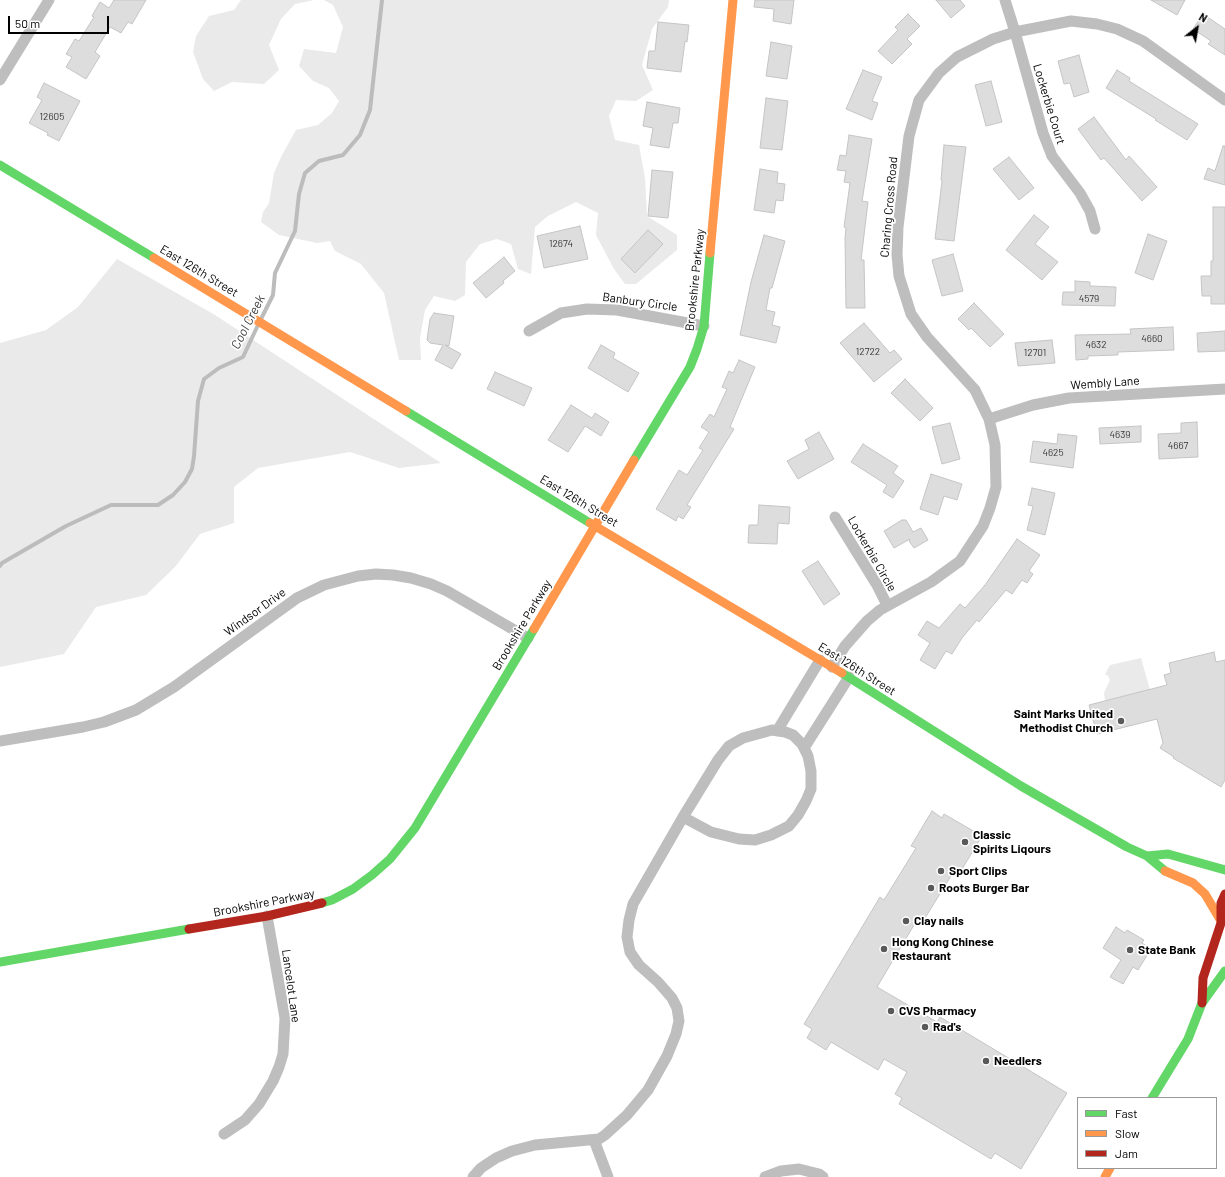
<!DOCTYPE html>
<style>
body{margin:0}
#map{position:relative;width:1225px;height:1177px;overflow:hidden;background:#fff;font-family:Barlow,sans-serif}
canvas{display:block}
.legend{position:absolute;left:1077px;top:1097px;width:140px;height:72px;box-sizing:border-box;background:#fff;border:1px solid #999;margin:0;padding:5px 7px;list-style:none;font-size:12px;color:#000}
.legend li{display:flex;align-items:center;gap:8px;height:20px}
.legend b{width:20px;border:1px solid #999}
.north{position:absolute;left:1177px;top:8px;width:40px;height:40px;-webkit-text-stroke:3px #fff;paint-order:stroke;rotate:31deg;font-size:11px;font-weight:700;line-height:16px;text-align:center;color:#000}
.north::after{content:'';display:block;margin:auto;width:14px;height:18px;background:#000;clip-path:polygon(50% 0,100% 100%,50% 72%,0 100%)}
.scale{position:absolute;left:8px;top:16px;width:101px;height:18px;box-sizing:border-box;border:2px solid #000;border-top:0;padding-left:5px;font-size:12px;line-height:14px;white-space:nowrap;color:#000;-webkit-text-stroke:3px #fff;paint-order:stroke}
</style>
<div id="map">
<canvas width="1225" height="1177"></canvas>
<ul class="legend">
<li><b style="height:5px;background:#63d668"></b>Fast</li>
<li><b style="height:5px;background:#ff974d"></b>Slow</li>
<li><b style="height:5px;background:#b3261e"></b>Jam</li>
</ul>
<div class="north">N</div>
<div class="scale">50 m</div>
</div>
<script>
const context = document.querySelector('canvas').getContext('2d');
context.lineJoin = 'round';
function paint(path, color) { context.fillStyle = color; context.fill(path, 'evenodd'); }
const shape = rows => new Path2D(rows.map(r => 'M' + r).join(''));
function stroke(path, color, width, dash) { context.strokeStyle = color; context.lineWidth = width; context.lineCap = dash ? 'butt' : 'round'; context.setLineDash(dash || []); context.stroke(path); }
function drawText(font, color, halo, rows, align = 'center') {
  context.font = font + ' Barlow,sans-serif'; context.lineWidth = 3.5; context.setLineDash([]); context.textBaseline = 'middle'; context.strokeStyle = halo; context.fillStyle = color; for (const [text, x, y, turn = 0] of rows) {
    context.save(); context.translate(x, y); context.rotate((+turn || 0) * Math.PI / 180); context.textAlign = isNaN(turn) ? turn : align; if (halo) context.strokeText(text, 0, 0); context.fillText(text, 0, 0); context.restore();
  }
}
paint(shape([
 [241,0,314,0,295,4,281,19,269,45,279,70,264,84,232,82,214,91,203,79,193,52,196,36,209,16,234,10],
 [324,0,669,0,668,7,652,29,642,65,653,90,636,101,616,100,609,116,615,140,639,145,645,178,647,216,677,235,677,250,636,284,625,284,614,269,596,235,598,213,576,202,548,216,535,227,531,274,518,269,511,244,497,239,480,244,466,262,465,295,455,301,434,296,425,310,420,338,421,360,399,360,384,293,361,264,335,251,330,241,317,243,279,235,261,222,263,212,269,203,274,173,282,155,296,130,318,125,332,113,339,101,329,88,313,81,299,66,304,49,336,53,343,27,333,5],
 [117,259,215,315,441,463,399,468,350,452,258,468,234,487,234,523,200,534,175,567,146,595,96,607,64,654,0,667,0,343,46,330,78,307],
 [1141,658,1150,690,1105,701,1104,693,1110,680,1108,676,1105,674,1110,665]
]), '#eaeaea');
stroke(shape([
 [261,319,273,295,275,273,295,231,299,194,305,173,319,161,343,155,360,135,370,110,382,0],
 [0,566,2,563,66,526,111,505,158,505,173,495,185,482,192,469,194,456,198,401,204,379,219,368,243,357,258,325]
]), '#bcbcbc', 4);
const building = shape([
 [114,0,146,0,132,24,128,22,121,33,110,27,95,52,100,56,86,79,66,67,72,57,66,54,75,39,79,41,94,17,92,16,100,2,109,8,114,0],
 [755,0,794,0,791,24,773,21,774,9,754,7,755,0],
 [936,0,960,0,965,6,951,18,936,0],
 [1151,0,1185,0,1177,15,1151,0],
 [908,14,920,26,907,39,912,44,892,64,878,51,898,30,895,27,908,14],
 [1203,14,1225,29,1225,55,1208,44,1211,41,1193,29,1203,14],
 [658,22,689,25,687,42,685,41,681,72,647,68,649,51,655,51,658,22],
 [771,42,792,46,787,79,766,76,771,42],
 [1079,55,1089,92,1074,97,1070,83,1064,84,1058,61,1079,55],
 [863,70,882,77,872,101,878,103,872,120,846,109,863,70],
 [1117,70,1130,78,1129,81,1198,124,1187,140,1155,120,1156,119,1106,88,1117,70],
 [991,81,1002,122,986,126,975,85,991,81],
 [44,83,80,101,59,141,47,135,48,133,29,123,42,100,37,97,44,83],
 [766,98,788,101,782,150,760,148,766,98],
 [647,102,680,108,678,123,673,123,669,148,650,145,653,128,643,126,647,102],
 [1094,117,1126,160,1129,156,1157,187,1142,201,1104,158,1101,160,1078,129,1094,117],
 [849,135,872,139,862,201,868,202,861,260,864,260,865,308,846,308,845,238,846,228,844,227,850,183,844,182,846,171,837,170,840,155,846,156,849,135],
 [944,145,966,147,954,241,935,239,942,181,941,180,944,145],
 [1223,146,1225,146,1225,185,1204,179,1208,168,1215,171,1223,146],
 [1009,157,1034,188,1019,200,993,169,1009,157],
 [760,169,778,172,777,183,785,184,783,201,776,200,774,213,754,210,760,169],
 [652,170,673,172,668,218,648,216,652,170],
 [1213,207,1225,207,1225,304,1211,304,1211,296,1202,296,1201,276,1211,276,1211,261,1213,261,1213,207],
 [1034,215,1049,227,1035,244,1058,262,1042,280,1006,250,1034,215],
 [580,226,588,259,544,268,537,236,580,226],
 [648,230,663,244,635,273,621,259,648,230],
 [1148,234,1167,241,1153,280,1135,273,1148,234],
 [764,235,785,241,772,288,770,288,766,310,775,312,772,325,780,327,776,343,740,335,751,282,764,235],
 [953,254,963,291,942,296,932,260,953,254],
 [504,257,515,271,503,281,504,283,486,298,473,283,504,257],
 [1075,281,1090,282,1090,286,1116,287,1115,306,1062,305,1063,292,1075,292,1075,281],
 [974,303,1004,334,990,347,971,328,969,330,958,319,974,303],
 [434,313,454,316,449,346,445,345,461,354,452,369,435,360,443,345,430,343,427,340,430,319,434,313],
 [864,323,890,353,894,350,902,359,874,382,840,343,864,323],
 [1173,327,1174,350,1118,352,1118,355,1088,356,1088,359,1076,360,1075,335,1131,334,1130,329,1173,327],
 [1225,331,1225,351,1198,352,1197,333,1225,331],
 [1052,340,1055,363,1018,366,1015,343,1052,340],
 [601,345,615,353,613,358,639,373,628,392,588,368,601,345],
 [739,360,755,367,730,427,734,429,687,505,691,507,683,519,678,516,676,521,656,509,679,470,687,475,703,450,699,448,709,432,701,427,710,414,714,417,727,389,722,387,729,371,733,373,739,360],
 [495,372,532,388,524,406,487,389,495,372],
 [905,379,933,408,920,421,891,393,905,379],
 [571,405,592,418,595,413,609,422,601,436,585,426,568,452,548,440,571,405],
 [1197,422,1198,457,1159,459,1158,434,1181,433,1181,423,1197,422],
 [950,423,960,459,942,464,932,427,950,423],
 [1141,426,1141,442,1100,444,1099,428,1141,426],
 [819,432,834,459,798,479,787,461,809,449,805,440,819,432],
 [1058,434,1077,436,1073,468,1030,462,1033,441,1057,444,1058,434],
 [863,444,898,466,893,473,904,481,893,498,883,492,887,485,851,462,863,444],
 [931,474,962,484,957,500,944,496,938,515,920,509,931,474],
 [1032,488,1055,493,1045,535,1027,530,1033,506,1028,505,1032,488],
 [759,505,790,507,789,524,778,523,777,544,748,543,749,525,758,525,759,505],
 [902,520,906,520,913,532,921,528,928,540,914,548,909,541,910,539,894,548,884,531,902,520],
 [1017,539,1040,555,1029,571,1033,574,1027,583,1022,580,1012,594,1006,590,979,622,977,620,962,638,952,654,946,651,935,669,920,660,930,643,918,635,927,621,939,628,960,604,965,608,985,585,1017,539],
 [818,561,840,594,824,605,802,571,818,561],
 [1214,652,1216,662,1225,660,1225,780,1221,787,1173,758,1174,757,1160,748,1163,743,1157,719,1097,734,1089,705,1167,685,1164,675,1171,673,1169,663,1214,652],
 [932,811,942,818,944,814,982,836,959,874,954,871,922,923,917,920,877,987,937,1022,940,1017,1067,1093,1021,1169,995,1153,991,1159,899,1104,902,1098,895,1094,907,1072,884,1059,878,1070,831,1042,826,1050,807,1038,812,1029,804,1024,880,897,884,900,916,848,911,846,932,811],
 [1116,927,1125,933,1127,930,1144,940,1142,943,1151,949,1138,970,1133,967,1123,984,1110,977,1121,960,1103,948,1116,927]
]);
paint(building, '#ddd');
stroke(building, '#c5c5c5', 1);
stroke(shape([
 [1005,0,1015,32,1043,133,1052,156,1080,193,1090,211,1095,229],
 [0,80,49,0],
 [529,331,561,313,587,309,617,310,704,326],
 [989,419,1033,405,1069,398,1225,389],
 [835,517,877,585,887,605],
 [832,667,845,646,867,621,880,610,931,582,960,561,983,526,990,508,996,487,995,445,989,419,975,390,927,337,911,314,899,276,897,255,898,227,909,136,919,100,939,73,957,57,993,39,1015,32,1071,21,1097,24,1117,29,1143,41,1225,100],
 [777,731,820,660],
 [0,741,83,727,104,722,136,710,174,687,297,598,324,585,358,576,376,574,393,575,411,578,431,584,447,591,528,638],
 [804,748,849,677],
 [224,1134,245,1120,259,1104,273,1081,279,1067,283,1054,285,1018,267,916],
 [594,1140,608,1177],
 [473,1177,481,1168,496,1158,512,1151,535,1145,599,1139,605,1135,627,1115,648,1090,667,1056,676,1034,679,1021,677,1008,672,998,658,982,639,965,630,952,627,937,629,920,633,904,683,817,718,760,729,746,743,738,772,730,785,732,793,735,802,744,808,756,811,771,811,789,806,801,798,815,789,826,771,835,755,840,739,839,711,832,683,817],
 [765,1177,781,1171,799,1169,819,1174,823,1177]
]), '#bebebe', 11);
stroke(shape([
 [0,165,154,258],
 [406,411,590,523],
 [634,460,690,367,697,349,704,326,710,253],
 [842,673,1021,786,1127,847,1147,856,1165,871],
 [1147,856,1168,854,1225,870],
 [322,903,332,900,353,889,372,875,390,859,415,828,534,629],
 [0,962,189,929],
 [1152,1098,1188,1039,1202,1003,1225,971]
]), '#63d668', 9);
stroke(shape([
 [710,253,733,0],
 [154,258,406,411],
 [590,523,842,673],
 [534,629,634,460],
 [1165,871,1193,883,1205,894,1221,921],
 [1105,1177,1110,1168]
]), '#ff974d', 9);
stroke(shape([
 [1221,921,1221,903,1225,894],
 [189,929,267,916,322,903],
 [1202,1003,1203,978,1221,923]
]), '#b3261e', 9);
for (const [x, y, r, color] of [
 [1121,721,4,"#595959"],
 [965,842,4,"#595959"],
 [941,871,4,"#595959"],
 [931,888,4,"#595959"],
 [906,921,4,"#595959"],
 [884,949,4,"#595959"],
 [1130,950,4,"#595959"],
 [891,1011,4,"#595959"],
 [925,1027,4,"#595959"],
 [986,1061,4,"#595959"]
]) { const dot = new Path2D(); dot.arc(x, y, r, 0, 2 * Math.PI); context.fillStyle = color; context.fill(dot); stroke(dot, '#fff', 1.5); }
drawText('10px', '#373737', null, [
 ["12605",52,117],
 ["12674",561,244],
 ["4579",1089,299],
 ["4660",1152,339],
 ["4632",1096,345],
 ["12722",868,352],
 ["12701",1035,353],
 ["4639",1120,435],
 ["4667",1178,446],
 ["4625",1053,453]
]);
drawText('12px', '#000', '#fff', [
 ["Lockerbie Court",1049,104,73],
 ["Charing Cross Road",889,207,-85],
 ["East 126th Street",199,271,31],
 ["Brookshire Parkway",695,280,-84],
 ["Banbury Circle",640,302,8],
 ["Wembly Lane",1105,383,-4],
 ["East 126th Street",579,501,31],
 ["Lockerbie Circle",872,554,60],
 ["Windsor Drive",255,612,-36],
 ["Brookshire Parkway",522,625,-59],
 ["East 126th Street",857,669,32],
 ["Brookshire Parkway",264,903,-11],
 ["Lancelot Lane",291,986,82]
]);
drawText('bold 12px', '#000', '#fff', [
 ["Saint Marks United",1113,714,"right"],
 ["Methodist Church",1113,728,"right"],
 ["Classic",973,835],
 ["Spirits Liqours",973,849],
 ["Sport Clips",949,871],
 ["Roots Burger Bar",939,888],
 ["Clay nails",914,921],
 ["Hong Kong Chinese",892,942],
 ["Restaurant",892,956],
 ["State Bank",1138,950],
 ["CVS Pharmacy",899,1011],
 ["Rad's",933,1027],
 ["Needlers",994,1061]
], 'left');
drawText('italic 13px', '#414141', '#fff', [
 ["Cool Creek",248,322,-63]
]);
</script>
